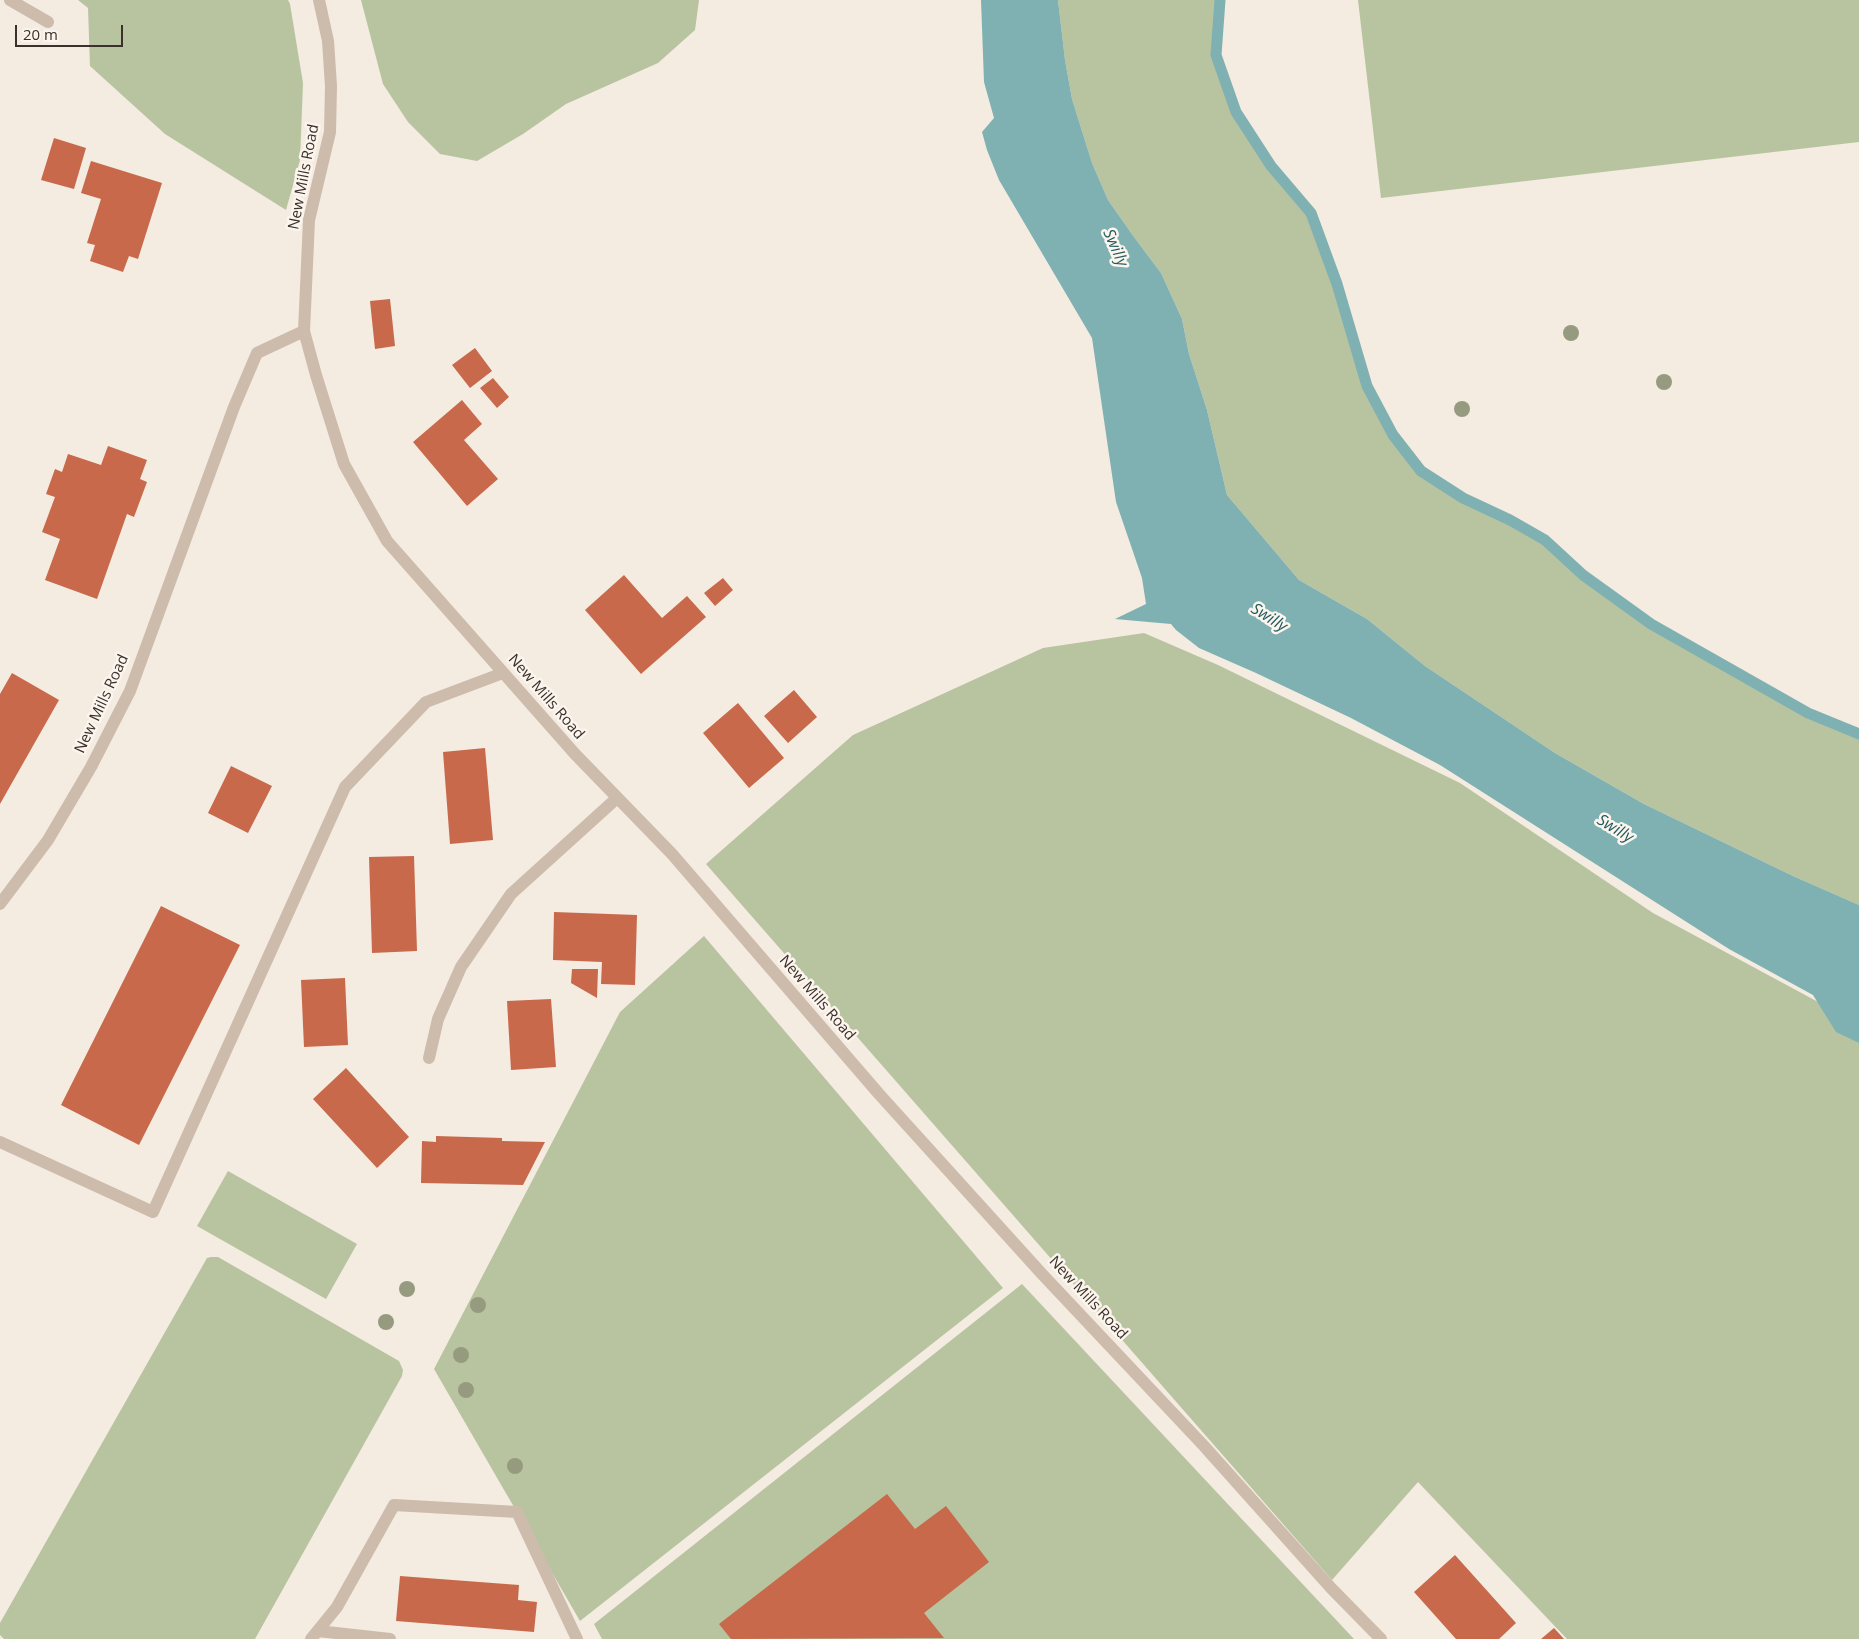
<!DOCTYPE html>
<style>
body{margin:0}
#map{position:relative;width:1859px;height:1639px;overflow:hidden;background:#f4ebe1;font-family:"Open Sans",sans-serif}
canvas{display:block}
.scale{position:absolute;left:15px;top:25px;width:108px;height:22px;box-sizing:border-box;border:2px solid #3b302b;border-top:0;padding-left:6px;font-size:15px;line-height:18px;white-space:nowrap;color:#3b302b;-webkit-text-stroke:4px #fbf5ee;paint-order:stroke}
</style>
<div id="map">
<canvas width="1859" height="1639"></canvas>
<div class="scale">20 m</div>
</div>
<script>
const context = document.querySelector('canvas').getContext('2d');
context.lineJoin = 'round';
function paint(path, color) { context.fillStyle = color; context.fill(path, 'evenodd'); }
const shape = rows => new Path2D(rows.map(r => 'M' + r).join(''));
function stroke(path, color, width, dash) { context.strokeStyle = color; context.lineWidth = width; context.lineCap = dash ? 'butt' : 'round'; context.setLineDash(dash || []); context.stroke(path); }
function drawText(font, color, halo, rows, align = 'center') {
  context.font = font + ' "Open Sans",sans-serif'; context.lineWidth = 5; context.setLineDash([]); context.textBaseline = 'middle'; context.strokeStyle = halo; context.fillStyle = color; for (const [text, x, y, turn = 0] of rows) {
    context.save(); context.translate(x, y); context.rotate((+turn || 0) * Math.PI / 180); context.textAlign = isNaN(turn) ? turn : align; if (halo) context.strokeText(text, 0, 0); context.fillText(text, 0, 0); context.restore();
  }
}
paint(shape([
 [78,0,288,0,290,4,303,83,300,160,286,210,165,134,90,66,88,8],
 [361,0,699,0,695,30,658,63,566,104,523,134,477,161,440,154,408,122,383,84],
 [1058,0,1220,0,1216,55,1236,112,1271,166,1311,213,1337,284,1367,386,1393,435,1421,471,1463,498,1510,520,1545,540,1583,575,1651,624,1808,713,1859,734,1859,905,1793,876,1644,804,1555,753,1425,666,1367,619,1299,580,1227,495,1207,410,1189,354,1182,319,1161,273,1134,237,1108,200,1092,163,1072,99,1065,60],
 [1358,0,1859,0,1859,142,1381,198],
 [1144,633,1218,665,1460,783,1653,913,1859,1024,1859,1639,1567,1639,1418,1482,1332,1580,706,864,853,735,1043,648],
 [704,936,1003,1288,580,1621,434,1369,620,1012],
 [228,1171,357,1244,326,1299,197,1226],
 [211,1257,218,1257,399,1361,403,1370,402,1376,255,1639,4,1639,0,1635,0,1623,207,1258],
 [1022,1284,1354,1639,602,1639,594,1624]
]), '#b8c4a0');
paint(shape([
 [981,0,1058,0,1065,60,1072,99,1092,163,1108,200,1134,237,1161,273,1182,319,1189,354,1207,410,1227,495,1299,580,1367,619,1425,666,1555,753,1644,804,1793,876,1859,905,1859,1043,1836,1032,1813,995,1729,949,1440,765,1351,718,1256,673,1199,648,1176,630,1171,624,1115,619,1146,604,1142,578,1116,502,1092,338,999,180,987,150,982,132,994,118,984,82]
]), '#7fb0b2');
stroke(shape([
 [1220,0,1216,55,1236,112,1271,166,1311,213,1337,284,1367,386,1393,435,1421,471,1463,498,1510,520,1545,540,1583,575,1651,624,1808,713,1859,734]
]), '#7fb0b2', 11);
paint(shape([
 [54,138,86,148,74,189,41,180],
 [91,161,162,183,138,259,129,256,123,272,90,261,95,245,87,243,101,199,81,193],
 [390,299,395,346,375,349,370,301],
 [475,348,492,371,470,388,452,365],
 [493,378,509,397,497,408,480,388],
 [462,400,482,424,464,440,498,479,467,506,413,442],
 [108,446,147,460,140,479,147,482,134,517,127,514,97,599,45,580,60,539,42,532,55,497,46,494,55,469,62,472,68,454,101,465],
 [624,575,662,618,687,596,706,617,641,674,585,610],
 [723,578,733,590,715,606,704,593],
 [12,673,59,700,0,804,0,694],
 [794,690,817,717,788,743,764,716],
 [738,703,784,758,749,788,703,733],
 [485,748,493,840,450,844,443,752],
 [231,766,272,786,248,833,208,813],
 [414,856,417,951,372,953,369,857],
 [161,906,240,945,139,1145,61,1105],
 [554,912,637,915,635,985,601,984,602,962,553,960],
 [572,969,598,969,597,998,571,983],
 [345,978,348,1045,304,1047,301,980],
 [551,999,556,1067,511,1070,507,1001],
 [346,1068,409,1137,377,1168,313,1099],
 [436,1136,502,1138,502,1141,545,1142,523,1185,421,1183,422,1141,436,1142],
 [887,1494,915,1529,946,1506,989,1562,924,1613,944,1638,731,1639,719,1624],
 [1455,1555,1516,1623,1499,1639,1456,1639,1414,1592],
 [400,1576,519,1585,518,1600,537,1602,534,1632,396,1621],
 [1554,1628,1564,1639,1541,1639]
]), '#c8694b');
stroke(shape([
 [318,1631,390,1639],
 [311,1639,337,1607,394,1505,517,1512,577,1639]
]), '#cdbbac', 12);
stroke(shape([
 [10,0,48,22],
 [319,0,328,41,331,86,330,132,309,220,304,331,316,375,344,464,387,541,575,754,672,854,879,1094,1042,1274,1204,1446,1331,1588,1381,1639],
 [0,904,48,840,91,767,130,691,234,407,257,353,304,331],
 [429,1058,438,1019,461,967,511,894,617,798],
 [0,1142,153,1212,345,787,426,702,503,673]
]), '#cdbbac', 12);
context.fillStyle = '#969b7f';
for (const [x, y] of [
 [1571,333],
 [1664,382],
 [1462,409],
 [407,1289],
 [478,1305],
 [386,1322],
 [461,1355],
 [466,1390],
 [515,1466]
]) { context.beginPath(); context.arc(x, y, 8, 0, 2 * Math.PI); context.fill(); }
drawText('15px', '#3b302b', '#fbf5ee', [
 ["New Mills Road",304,177,-79],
 ["New Mills Road",546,697,49],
 ["New Mills Road",102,704,-65],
 ["New Mills Road",817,998,49],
 ["New Mills Road",1088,1298,47]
]);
drawText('italic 16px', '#1f5a5e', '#fbf5ee', [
 ["Swilly",1115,248,66],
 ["Swilly",1269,618,32],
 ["Swilly",1615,829,31]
]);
</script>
